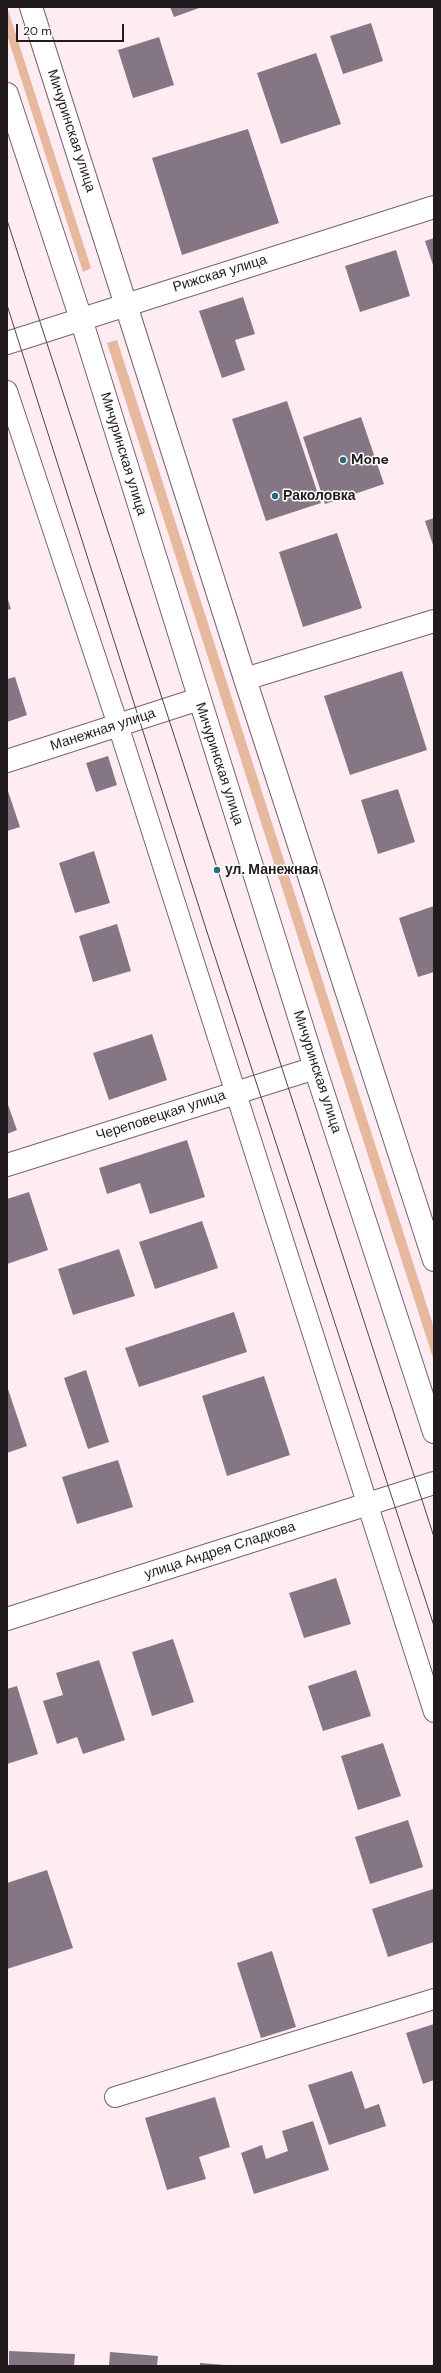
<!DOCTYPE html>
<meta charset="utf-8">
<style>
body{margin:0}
#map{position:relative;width:441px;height:2373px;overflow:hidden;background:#ffebf2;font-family:"DM Sans",sans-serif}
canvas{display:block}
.frame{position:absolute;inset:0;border:8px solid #211b1d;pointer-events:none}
.scale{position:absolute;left:16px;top:24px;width:108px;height:18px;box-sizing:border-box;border:2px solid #211b1d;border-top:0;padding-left:5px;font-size:12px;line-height:14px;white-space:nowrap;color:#211b1d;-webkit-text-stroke:3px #fefefe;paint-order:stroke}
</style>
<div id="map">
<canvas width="441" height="2373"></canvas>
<div class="frame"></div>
<div class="scale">20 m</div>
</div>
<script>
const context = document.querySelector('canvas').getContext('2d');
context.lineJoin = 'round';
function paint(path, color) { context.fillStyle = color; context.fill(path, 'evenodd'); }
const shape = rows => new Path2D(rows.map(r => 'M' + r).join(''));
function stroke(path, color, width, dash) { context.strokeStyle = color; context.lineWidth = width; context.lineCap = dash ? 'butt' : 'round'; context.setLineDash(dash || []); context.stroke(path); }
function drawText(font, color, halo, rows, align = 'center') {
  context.font = font + ' "DM Sans",sans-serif'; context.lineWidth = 3; context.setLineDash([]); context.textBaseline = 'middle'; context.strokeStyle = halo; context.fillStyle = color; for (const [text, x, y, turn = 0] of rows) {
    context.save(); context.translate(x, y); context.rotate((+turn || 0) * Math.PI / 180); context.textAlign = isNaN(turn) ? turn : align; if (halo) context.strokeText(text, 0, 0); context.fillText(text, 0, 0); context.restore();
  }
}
paint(shape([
 [7,7,91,268,83,272,7,35],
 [117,340,434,1328,434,1361,107,343]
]), '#e6b89d');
paint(shape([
 [170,7,202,7,174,17],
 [371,23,383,61,343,74,330,36],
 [159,37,174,85,133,98,118,50],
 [316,53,341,124,281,144,257,73],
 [248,129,279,223,182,255,152,158],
 [434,238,434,268,425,241],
 [396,250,410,296,360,312,345,266],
 [243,297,255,334,235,340,245,370,222,378,199,311],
 [287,401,321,503,266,521,232,419],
 [361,417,384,484,325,504,303,437],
 [434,518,434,548,425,521],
 [337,533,362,608,303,627,279,552],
 [7,597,11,609,7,610],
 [402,671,427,750,350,775,324,696],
 [15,677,27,715,7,722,7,679],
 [108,756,117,785,96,792,86,763],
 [7,788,20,827,7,831],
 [398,789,415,842,378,854,361,800],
 [94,851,110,903,75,913,59,863],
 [434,906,434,972,418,977,399,918],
 [117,924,131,971,93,982,79,936],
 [152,1034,167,1080,109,1100,93,1053],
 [7,1102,17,1130,7,1134],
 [187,1140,205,1197,150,1214,140,1183,107,1194,99,1168],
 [29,1192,48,1250,7,1264,7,1199],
 [202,1221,218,1268,155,1289,139,1242],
 [119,1249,135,1296,73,1315,58,1269],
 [234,1312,247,1352,139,1387,125,1348],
 [86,1370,109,1442,88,1449,64,1378],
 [264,1376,290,1455,227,1476,202,1396],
 [7,1386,27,1446,7,1453],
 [118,1460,133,1507,77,1524,62,1477],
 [336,1578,351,1624,304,1638,289,1593],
 [173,1639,194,1702,152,1716,132,1652],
 [99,1660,125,1740,83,1754,77,1737,57,1744,43,1701,63,1695,56,1673],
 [356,1670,371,1716,323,1731,308,1686],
 [17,1686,38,1754,7,1764,7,1689],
 [383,1743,401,1796,358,1810,341,1756],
 [408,1820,423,1867,370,1884,355,1837],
 [47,1870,73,1948,7,1969,7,1883],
 [433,1889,434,1942,388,1957,372,1909],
 [272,1951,296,2027,261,2038,237,1963],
 [434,2024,434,2080,423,2084,406,2033],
 [352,2071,365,2109,379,2104,386,2126,329,2145,308,2085],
 [215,2097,230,2147,199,2157,206,2179,167,2190,145,2118],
 [313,2121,329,2170,254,2194,241,2153,262,2145,266,2159,288,2151,282,2131],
 [9,2351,75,2354,74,2366,9,2366],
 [110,2352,158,2356,157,2366,109,2366],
 [200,2363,226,2365,226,2366,200,2366]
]), '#847783');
const lane = shape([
 [7,391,118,725,434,1712],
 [115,2097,434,1999]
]);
const street = shape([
 [7,343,434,207],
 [245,679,434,621],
 [7,761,199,699],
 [7,1165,315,1068],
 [7,1619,434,1483]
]);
const secondary = shape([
 [31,7,245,679,434,1260],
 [7,94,81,319,315,1068,434,1432]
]);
stroke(lane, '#76656b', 22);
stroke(street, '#76656b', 24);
stroke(secondary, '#76656b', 24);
stroke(lane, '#fff', 20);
stroke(street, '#fff', 22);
stroke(secondary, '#fff', 22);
stroke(shape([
 [7,220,434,1537],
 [7,305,207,932,434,1626]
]), '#4e4548', 1);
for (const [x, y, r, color] of [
 [343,460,4,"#286d7d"],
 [275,496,4,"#286d7d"],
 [217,870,4,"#286d7d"]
]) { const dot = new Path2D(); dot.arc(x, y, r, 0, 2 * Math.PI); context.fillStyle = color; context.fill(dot); stroke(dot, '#fefefe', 1.5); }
drawText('14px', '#211b1d', '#fefefe', [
 ["Мичуринская улица",71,131,72],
 ["Рижская улица",220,274,-17],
 ["Мичуринская улица",123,454,73],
 ["Манежная улица",103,730,-18],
 ["Мичуринская улица",219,764,72],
 ["Мичуринская улица",317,1072,72],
 ["Череповецкая улица",161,1116,-18],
 ["улица Андрея Сладкова",220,1551,-18]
]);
drawText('bold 14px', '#211b1d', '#fefefe', [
 ["Mone",351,460],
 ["Раколовка",283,496],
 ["ул. Манежная",225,870]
], 'left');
</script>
